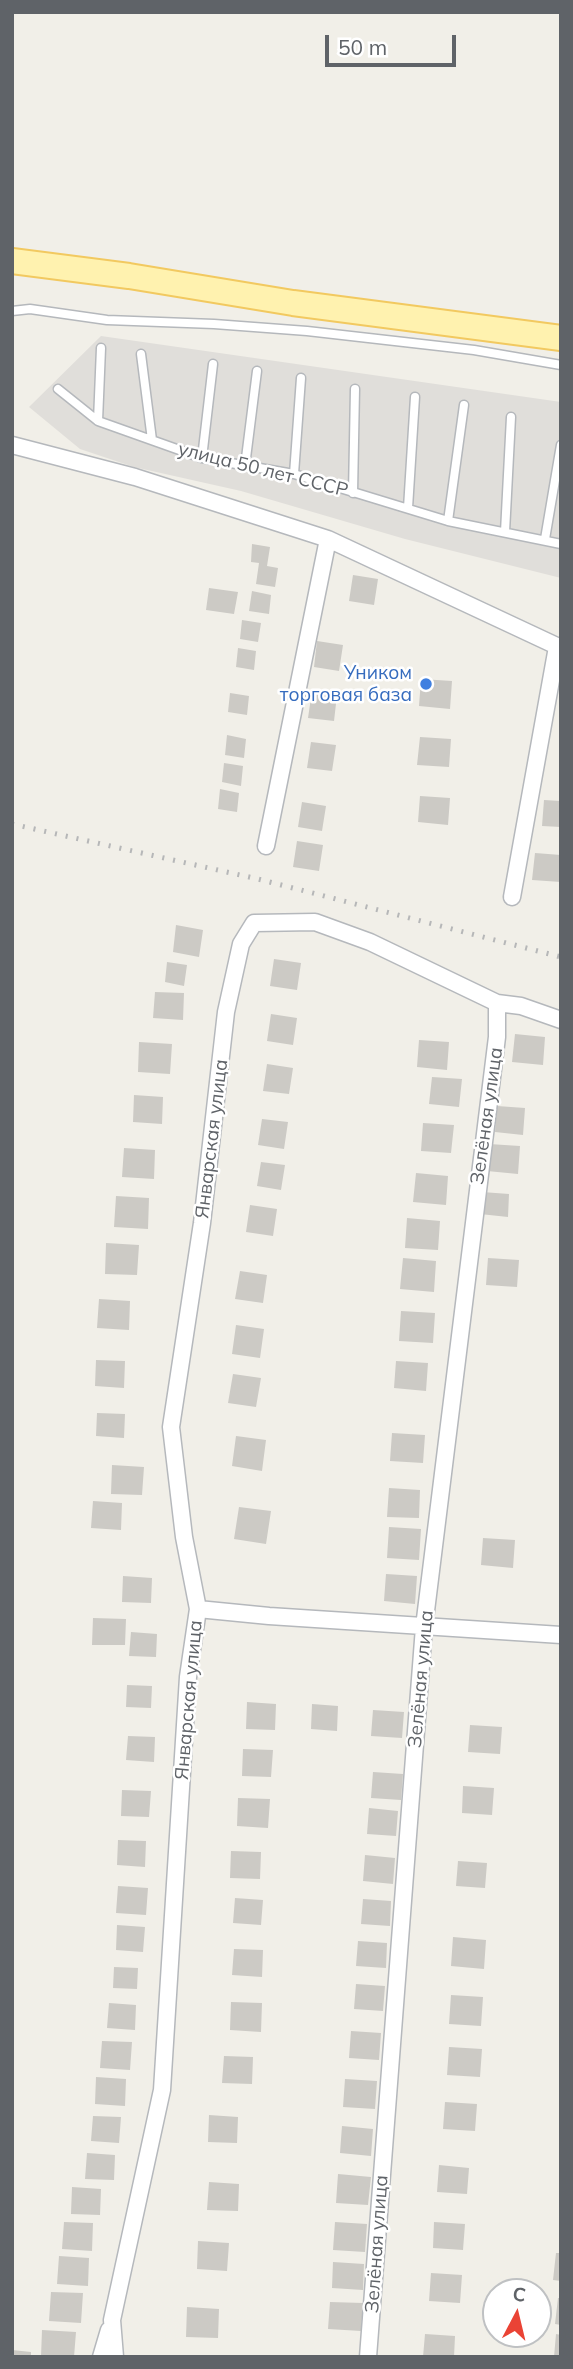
<!DOCTYPE html>
<meta charset="utf-8">
<style>
body{margin:0}
#map{position:relative;width:573px;height:2369px;overflow:hidden;background:#f1efe8;font-family:Mulish,sans-serif}
canvas{display:block}
.frame{position:absolute;inset:0;border:14px solid #5f6368;pointer-events:none}
.north{position:absolute;left:482px;top:2278px;width:70px;height:70px;box-sizing:border-box;background:#fff;border:2px solid #bfc1c3;border-radius:50%;rotate:7deg;font-size:19px;font-weight:700;line-height:28px;text-align:center;color:#5f6368}
.north::after{content:'';display:block;margin:auto;width:24px;height:32px;background:#ea4335;clip-path:polygon(50% 0,100% 100%,50% 72%,0 100%)}
.scale{position:absolute;left:325px;top:35px;width:131px;height:32px;box-sizing:border-box;border:4px solid #5f6368;border-top:0;padding-left:9px;font-size:21px;line-height:24px;white-space:nowrap;color:#5f6368;-webkit-text-stroke:5px #fff;paint-order:stroke}
</style>
<div id="map">
<canvas width="573" height="2369"></canvas>
<div class="frame"></div>
<div class="north">С</div>
<div class="scale">50 m</div>
</div>
<script>
const context = document.querySelector('canvas').getContext('2d');
context.lineJoin = 'round';
function paint(path, color) { context.fillStyle = color; context.fill(path, 'evenodd'); }
const shape = rows => new Path2D(rows.map(r => 'M' + r).join(''));
function stroke(path, color, width, dash) { context.strokeStyle = color; context.lineWidth = width; context.lineCap = dash ? 'butt' : 'round'; context.setLineDash(dash || []); context.stroke(path); }
function drawText(font, color, halo, rows, align = 'center') {
  context.font = font + ' Mulish,sans-serif'; context.lineWidth = 5; context.setLineDash([]); context.textBaseline = 'middle'; context.strokeStyle = halo; context.fillStyle = color; for (const [text, x, y, turn = 0] of rows) {
    context.save(); context.translate(x, y); context.rotate((+turn || 0) * Math.PI / 180); context.textAlign = isNaN(turn) ? turn : align; if (halo) context.strokeText(text, 0, 0); context.fillText(text, 0, 0); context.restore();
  }
}
paint(shape([
 [101,336,561,402,561,578,405,539,241,491,134,467,80,449,29,407]
]), '#e0deda');
paint(shape([
 [252,544,270,547,267,566,278,568,275,587,256,584,259,563,251,562],
 [353,575,378,579,374,605,349,601],
 [209,588,238,592,234,614,206,610],
 [252,591,271,595,269,614,249,611],
 [242,620,261,623,258,642,240,639],
 [317,641,343,645,339,671,314,667],
 [238,648,256,651,254,670,236,667],
 [421,679,452,681,450,709,419,706],
 [312,691,337,695,334,721,308,718],
 [230,693,249,696,247,715,228,712],
 [227,735,246,739,244,758,225,755],
 [420,737,451,739,449,767,417,765],
 [311,742,336,745,332,771,307,768],
 [224,763,243,766,241,786,222,782],
 [220,789,239,793,237,812,218,809],
 [420,796,450,798,448,825,418,822],
 [544,800,561,801,561,827,542,826],
 [302,802,326,806,322,831,298,827],
 [297,841,323,845,319,871,293,867],
 [535,853,561,855,561,882,532,880],
 [176,925,203,930,199,957,173,952],
 [274,959,301,963,297,990,270,986],
 [167,962,187,965,184,986,165,982],
 [155,992,184,993,183,1020,153,1018],
 [271,1014,297,1018,293,1045,267,1041],
 [515,1034,545,1037,543,1065,512,1062],
 [419,1040,449,1042,447,1070,417,1067],
 [139,1042,172,1044,170,1074,138,1072],
 [267,1064,293,1068,289,1094,263,1091],
 [432,1077,462,1079,459,1107,429,1104],
 [134,1095,163,1097,162,1124,133,1122],
 [497,1106,525,1108,523,1135,495,1132],
 [262,1119,288,1122,284,1149,258,1145],
 [423,1123,454,1125,451,1153,421,1151],
 [489,1144,520,1146,518,1174,487,1171],
 [124,1148,155,1150,154,1179,122,1177],
 [261,1162,285,1165,281,1190,257,1186],
 [416,1173,448,1176,446,1205,413,1202],
 [482,1192,509,1194,508,1217,480,1214],
 [116,1196,149,1198,148,1229,114,1227],
 [250,1205,277,1209,273,1236,246,1232],
 [407,1218,440,1221,438,1250,405,1248],
 [106,1243,139,1245,137,1275,105,1274],
 [403,1258,436,1261,434,1292,400,1289],
 [488,1258,519,1260,517,1287,486,1285],
 [240,1271,267,1275,263,1303,235,1299],
 [99,1299,130,1301,129,1330,97,1328],
 [401,1311,435,1313,433,1343,399,1341],
 [236,1325,264,1329,260,1358,232,1354],
 [96,1360,125,1361,124,1388,95,1386],
 [396,1361,428,1363,426,1391,394,1388],
 [233,1374,261,1378,256,1407,228,1403],
 [97,1413,125,1414,124,1438,96,1436],
 [392,1433,425,1435,423,1463,390,1461],
 [236,1436,266,1440,262,1471,232,1466],
 [112,1465,144,1467,142,1495,111,1494],
 [389,1488,420,1490,419,1518,387,1517],
 [93,1501,122,1503,121,1530,91,1528],
 [239,1507,271,1511,266,1544,234,1539],
 [389,1527,421,1529,419,1560,387,1558],
 [483,1538,515,1540,513,1568,481,1565],
 [386,1574,417,1576,415,1604,384,1601],
 [123,1576,152,1578,151,1603,122,1602],
 [93,1618,126,1619,125,1645,92,1645],
 [131,1632,157,1634,156,1657,129,1656],
 [127,1685,152,1686,151,1708,126,1707],
 [247,1702,276,1704,275,1730,246,1729],
 [312,1704,338,1706,337,1731,311,1729],
 [373,1710,404,1712,402,1738,371,1736],
 [470,1725,502,1727,500,1754,468,1752],
 [128,1736,155,1737,154,1762,126,1760],
 [243,1749,273,1750,271,1777,242,1776],
 [373,1772,403,1774,401,1800,371,1798],
 [463,1786,494,1788,492,1815,462,1813],
 [122,1790,151,1791,149,1817,121,1816],
 [238,1798,270,1799,268,1828,237,1826],
 [369,1808,398,1811,396,1836,367,1834],
 [118,1840,146,1841,145,1867,117,1865],
 [231,1851,261,1852,260,1879,230,1878],
 [365,1855,395,1858,393,1884,363,1881],
 [458,1861,487,1863,485,1888,456,1886],
 [118,1886,148,1888,146,1915,116,1913],
 [235,1898,263,1900,261,1925,233,1923],
 [363,1899,391,1901,390,1926,361,1924],
 [117,1925,145,1927,143,1952,116,1950],
 [453,1937,486,1940,484,1969,451,1966],
 [358,1941,387,1943,386,1968,356,1966],
 [234,1949,263,1950,262,1977,232,1975],
 [114,1967,138,1968,137,1989,113,1988],
 [356,1984,385,1986,383,2011,354,2009],
 [451,1995,483,1997,481,2026,449,2024],
 [231,2002,262,2003,261,2032,230,2030],
 [109,2003,136,2005,135,2030,107,2028],
 [351,2031,381,2033,379,2060,349,2058],
 [102,2041,132,2042,130,2070,100,2068],
 [449,2047,482,2049,480,2077,447,2075],
 [224,2056,253,2057,252,2084,222,2083],
 [96,2077,126,2079,125,2106,95,2104],
 [345,2079,377,2081,375,2109,343,2107],
 [445,2102,477,2104,475,2131,443,2129],
 [209,2115,238,2117,237,2143,208,2142],
 [93,2116,121,2117,119,2143,91,2141],
 [342,2126,373,2129,371,2156,340,2153],
 [87,2153,115,2155,114,2180,85,2179],
 [439,2165,469,2168,467,2194,437,2192],
 [338,2174,371,2177,368,2205,336,2203],
 [209,2182,239,2184,238,2211,207,2210],
 [72,2187,101,2189,100,2215,71,2214],
 [64,2222,93,2223,92,2251,62,2249],
 [335,2222,367,2224,365,2252,333,2250],
 [434,2222,465,2224,463,2250,433,2248],
 [198,2241,229,2243,227,2271,197,2269],
 [556,2253,561,2253,561,2281,553,2280],
 [59,2256,89,2258,88,2286,57,2284],
 [333,2262,364,2264,363,2290,332,2288],
 [431,2273,462,2275,460,2303,429,2301],
 [51,2292,83,2293,81,2323,49,2321],
 [558,2298,561,2298,561,2325,555,2324],
 [330,2302,363,2303,361,2331,328,2329],
 [187,2307,219,2309,218,2338,186,2337],
 [42,2330,76,2332,74,2357,41,2357],
 [425,2334,455,2336,454,2357,423,2357],
 [556,2334,561,2335,561,2357,554,2357],
 [12,2350,31,2352,31,2357,12,2357]
]), '#cccac5');
const lane = shape([
 [12,311,30,309,107,320,214,324,307,331,474,350,561,365],
 [141,354,152,440],
 [58,389,98,421,202,458,294,474,448,521,561,544],
 [98,421,101,348],
 [202,458,213,364],
 [245,466,257,371],
 [294,474,301,378],
 [353,493,355,389],
 [408,508,415,397],
 [448,521,464,405],
 [505,532,511,417],
 [545,539,561,445]
]);
const street = shape([
 [12,445,135,477,328,539,561,648],
 [266,846,328,539],
 [512,897,557,647],
 [198,1609,269,1616,561,1635],
 [101,2357,109,2330],
 [115,2357,112,2320,162,2090,188,1677,198,1609,184,1537,171,1427,202,1223,226,1012,241,944,254,923,315,922,370,942,497,1003,521,1006,561,1020],
 [368,2357,424,1627,497,1037,497,1003]
]);
const primary = shape([
 [12,261,129,276,293,303,561,338]
]);
stroke(lane, '#b5b8bc', 11);
stroke(street, '#b5b8bc', 19);
stroke(primary, '#f2c960', 28);
stroke(lane, '#fff', 8);
stroke(street, '#fff', 16);
stroke(primary, '#fff2af', 24);
stroke(shape([
 [12,824,258,879,561,957]
]), '#b6b7b8', 5, [2, 9]);
for (const [x, y, r, color] of [
 [426,684,7,"#3f7fe0"]
]) { const dot = new Path2D(); dot.arc(x, y, r, 0, 2 * Math.PI); context.fillStyle = color; context.fill(dot); stroke(dot, '#fff', 2.5); }
drawText('19px', '#5f6368', '#fff', [
 ["улица 50 лет СССР",263,470,14],
 ["Зелёная улица",487,1116,-82],
 ["Январская улица",212,1139,-83],
 ["Зелёная улица",421,1679,-85],
 ["Январская улица",189,1700,-85],
 ["Зелёная улица",377,2244,-86]
]);
drawText('19px', '#366cbe', '#fff', [
 ["Уником",412,673],
 ["торговая база",412,695]
], 'right');
</script>
